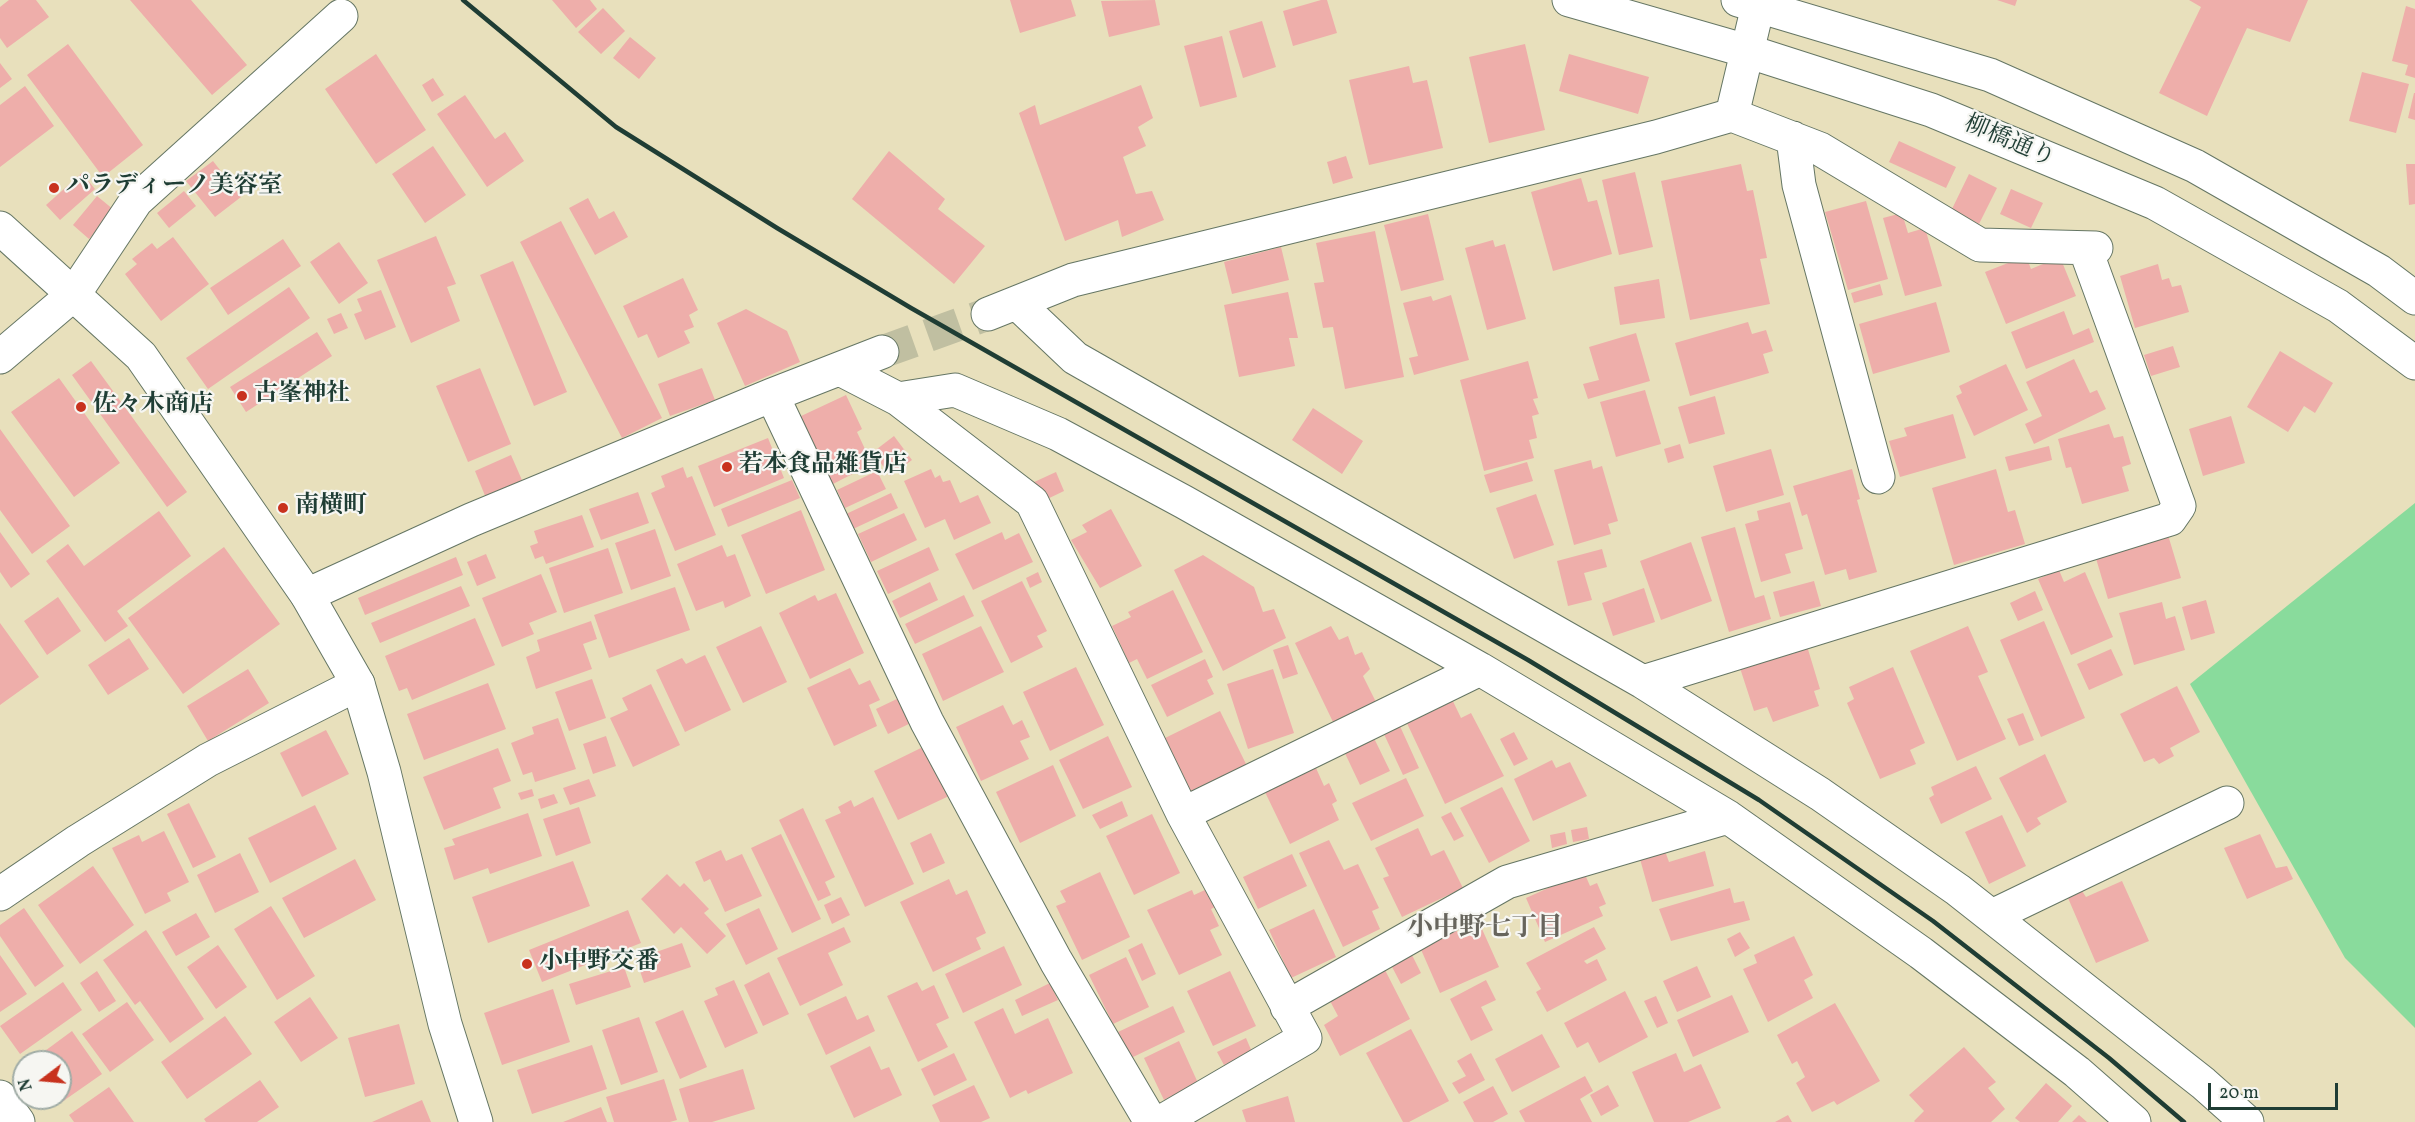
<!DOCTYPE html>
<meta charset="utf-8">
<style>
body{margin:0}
#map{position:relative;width:2415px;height:1122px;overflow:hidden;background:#e8e0bc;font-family:Vollkorn,serif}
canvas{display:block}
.north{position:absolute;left:12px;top:1050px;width:60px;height:60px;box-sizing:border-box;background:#f6f6f2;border:2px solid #a0aca6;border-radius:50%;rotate:254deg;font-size:16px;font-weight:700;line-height:24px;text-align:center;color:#1f3d34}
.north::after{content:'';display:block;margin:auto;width:21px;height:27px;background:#c8321e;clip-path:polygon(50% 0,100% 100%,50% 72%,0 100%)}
.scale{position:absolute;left:2208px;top:1083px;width:130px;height:27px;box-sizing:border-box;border:3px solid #1f3d34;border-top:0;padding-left:8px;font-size:18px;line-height:21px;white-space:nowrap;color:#1f3d34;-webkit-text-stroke:4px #f6f6f2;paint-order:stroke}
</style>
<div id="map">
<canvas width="2415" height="1122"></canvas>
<div class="north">N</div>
<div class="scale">20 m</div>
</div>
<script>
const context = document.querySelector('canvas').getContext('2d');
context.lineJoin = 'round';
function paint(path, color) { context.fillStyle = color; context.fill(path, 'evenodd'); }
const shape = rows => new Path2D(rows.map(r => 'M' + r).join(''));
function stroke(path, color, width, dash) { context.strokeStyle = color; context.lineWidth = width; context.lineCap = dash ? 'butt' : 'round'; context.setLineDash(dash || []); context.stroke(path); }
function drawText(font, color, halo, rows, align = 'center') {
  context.font = font + ' Vollkorn,"Noto Serif JP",serif'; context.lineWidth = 4.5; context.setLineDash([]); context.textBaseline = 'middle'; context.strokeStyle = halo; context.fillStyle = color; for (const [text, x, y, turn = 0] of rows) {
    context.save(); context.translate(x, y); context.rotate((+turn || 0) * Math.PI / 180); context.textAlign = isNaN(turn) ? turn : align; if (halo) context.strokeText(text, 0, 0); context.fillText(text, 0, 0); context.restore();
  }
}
paint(shape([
 [2415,503,2415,1028,2345,958,2190,684]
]), '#89db9c');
paint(shape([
 [9,0,36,0,49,17,7,48,0,38,0,7],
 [130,0,191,0,247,65,212,95],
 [552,0,590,0,597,9,576,28],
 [1010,0,1071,0,1076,16,1020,33],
 [1155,0,1160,25,1109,37,1101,1],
 [1321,0,1327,0,1337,33,1293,46,1283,11],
 [1997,0,2017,0,2015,6],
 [2189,0,2308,0,2290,42,2247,28,2207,116,2159,93,2201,7],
 [2406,6,2415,9,2415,78,2405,75,2408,65,2392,61],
 [603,8,625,31,601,54,578,32],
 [1262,21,1276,67,1243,78,1229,31],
 [1222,36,1237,97,1200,107,1184,46],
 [630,37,656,58,639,79,613,58],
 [68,44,143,145,103,177,27,75],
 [1525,44,1545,130,1489,143,1469,57],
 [376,54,426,130,376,164,325,89],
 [1569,54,1649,77,1638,114,1559,91],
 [0,63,12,79,0,88],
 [1409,66,1413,83,1427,80,1443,148,1369,165,1349,80],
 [2362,72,2409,84,2396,133,2349,121],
 [433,78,444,95,432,102,422,85],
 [1141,85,1153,118,1138,127,1146,146,1123,157,1136,194,1152,191,1164,220,1122,237,1118,220,1065,241,1019,113,1035,105,1040,125],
 [25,86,54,126,0,167,0,105],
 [2414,93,2415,93,2415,120,2408,118],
 [465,95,495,139,505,132,524,161,487,187,437,114],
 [1899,141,1956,167,1946,188,1889,162],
 [433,146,466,195,425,223,392,174],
 [889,151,945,199,938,209,985,246,954,284,852,199],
 [1346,156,1353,178,1333,184,1327,162],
 [213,161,241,197,215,217,186,181],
 [1741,164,1747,191,1753,190,1767,258,1760,259,1770,304,1690,320,1661,181],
 [2406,164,2415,164,2415,204,2409,205],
 [1635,172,1653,247,1619,255,1602,180],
 [82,173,95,189,60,220,46,205],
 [1969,174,1997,188,1979,224,1952,209],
 [1581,178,1588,202,1597,200,1612,254,1553,271,1531,192],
 [2011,189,2043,203,2031,228,2000,214],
 [184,191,196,206,169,228,157,213],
 [97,196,114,210,89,239,73,225],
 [588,198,599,219,614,211,628,237,595,255,569,208],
 [1866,201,1888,279,1848,290,1825,212],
 [1902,213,1908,233,1925,228,1942,286,1905,296,1883,218],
 [1428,214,1444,280,1401,291,1384,225],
 [561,221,662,418,622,438,520,242],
 [1375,231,1404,377,1345,389,1333,327,1323,328,1314,283,1324,282,1316,243],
 [436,236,456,284,447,287,460,321,411,343,377,260],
 [173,237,209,284,161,321,125,274,137,264,132,259,152,243,157,249],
 [283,239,301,266,228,315,210,288],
 [1493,240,1495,247,1505,244,1526,319,1487,330,1465,248],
 [339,242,368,283,339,304,310,262],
 [1281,247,1289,280,1232,294,1224,262],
 [2026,256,2031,269,2060,257,2076,296,2006,324,1985,272],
 [513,261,567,392,534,406,480,275],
 [2158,264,2162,280,2169,278,2172,287,2181,285,2189,312,2135,328,2120,276],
 [683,278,698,310,689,315,694,327,684,331,690,343,658,358,647,334,638,338,623,306],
 [1659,279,1665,318,1620,325,1614,287],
 [1880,284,1883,295,1854,303,1851,293],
 [289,287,310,318,208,389,186,358],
 [381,290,396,327,365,340,354,314,362,311,357,299],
 [1288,292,1298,338,1289,338,1295,366,1239,377,1224,305],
 [1451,295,1469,360,1414,375,1409,358,1418,356,1403,303,1431,296,1433,301],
 [1936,302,1950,352,1873,374,1859,324],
 [746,309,787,331,800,362,745,386,717,323],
 [2064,311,2073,335,2089,328,2094,342,2026,369,2011,332],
 [341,313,348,328,334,334,327,319],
 [1748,322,1752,334,1766,330,1773,351,1763,354,1769,373,1690,396,1675,343],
 [317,332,332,356,246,412,230,387],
 [1636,333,1650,381,1588,399,1583,384,1599,380,1589,347],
 [2173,346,2180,367,2151,376,2144,355],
 [2280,351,2333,383,2315,413,2304,406,2288,432,2247,407],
 [2074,359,2090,393,2097,390,2106,409,2034,444,2025,424,2042,416,2026,382],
 [91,361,187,492,167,507,72,375],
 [1528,361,1538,398,1533,399,1539,414,1532,416,1537,438,1529,440,1534,458,1484,471,1460,380],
 [2006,364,2028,410,1974,436,1956,396,1962,393,1959,386],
 [480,368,511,444,468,462,436,386],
 [702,368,715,400,670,416,658,384],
 [59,378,120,463,74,497,11,412],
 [1645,390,1661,444,1616,457,1600,402],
 [846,395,862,429,857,432,872,464,831,485,799,417],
 [1715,396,1725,434,1689,444,1678,407],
 [1313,408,1363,441,1342,474,1292,440],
 [1953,414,1966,458,1900,477,1889,441,1907,436,1904,428],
 [2231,416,2245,463,2203,476,2189,429],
 [2109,424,2114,438,2123,436,2131,464,2122,467,2129,491,2082,504,2071,467,2066,468,2058,439],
 [0,429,70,526,32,554,0,510],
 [894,436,912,460,890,476,873,452],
 [768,438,784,478,714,507,698,466],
 [1680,444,1684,458,1668,463,1664,449],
 [2049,446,2052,460,2009,471,2005,457],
 [1771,449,1784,495,1726,512,1713,466],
 [511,455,525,487,488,503,475,471],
 [1591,460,1593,469,1602,466,1618,521,1608,524,1611,534,1574,545,1554,470],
 [1527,462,1533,481,1490,493,1484,475],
 [683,467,687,478,692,476,716,535,675,551,651,493,665,487,661,476],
 [931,469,935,478,940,475,943,482,950,480,960,503,978,495,991,523,954,540,945,519,925,528,904,481],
 [1852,469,1860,499,1857,500,1877,572,1849,580,1846,569,1825,575,1807,514,1802,516,1793,486],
 [1996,469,2008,512,2015,510,2025,544,1954,565,1932,488],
 [877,471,886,489,845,508,837,490],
 [1056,472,1064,491,1041,502,1032,483],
 [792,480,800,498,728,527,721,509],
 [638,492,649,523,601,540,589,509],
 [891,493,898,508,853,529,846,514],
 [1536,494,1554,545,1514,559,1496,508],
 [1790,502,1803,549,1785,554,1791,573,1761,582,1745,524,1759,520,1757,511],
 [1111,509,1142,566,1100,588,1071,540,1087,532,1082,525],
 [801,510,825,570,766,594,741,535],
 [159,511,191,556,117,611,128,626,105,642,46,561,68,544,84,566],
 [904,513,917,540,871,562,858,534],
 [582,515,594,547,546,564,543,556,535,559,530,546,538,543,534,531],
 [1735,527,1755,598,1764,595,1771,619,1729,632,1701,537],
 [655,529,671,576,631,590,615,543],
 [0,532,30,574,11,588,0,572],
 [1002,532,1005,540,1019,533,1033,562,973,590,955,554],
 [2168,535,2181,578,2108,599,2095,555],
 [1691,542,1712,601,1661,620,1640,561],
 [722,545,727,557,735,554,751,596,725,608,723,601,696,611,677,564],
 [224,547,280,624,183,694,128,618],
 [929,547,939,570,888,594,877,571],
 [608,548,623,593,564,613,549,568],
 [1602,549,1607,567,1584,573,1592,600,1568,606,1557,561],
 [486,554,496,578,477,586,467,562],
 [1203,555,1254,587,1263,612,1274,609,1286,638,1223,671,1174,570],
 [456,557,463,575,365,615,358,598],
 [2059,570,2064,582,2085,572,2113,637,2071,655,2038,579],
 [1038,572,1042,582,1030,588,1026,578],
 [541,574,557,612,529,623,534,634,502,647,482,598],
 [1022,581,1047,631,1037,636,1043,647,1011,663,981,601],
 [1814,581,1821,606,1780,617,1773,592],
 [930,582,938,600,900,618,892,601],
 [461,586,470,606,380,643,371,623],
 [675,587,690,630,609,658,594,615],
 [1644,588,1655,622,1613,636,1602,603],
 [1173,590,1203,652,1147,679,1137,659,1129,663,1112,626,1131,617,1128,612],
 [2035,591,2043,610,2018,621,2010,603],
 [836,593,864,653,810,679,779,613,815,595,818,601],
 [964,595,974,616,915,644,905,624],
 [58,597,81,631,47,655,24,621],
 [2206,600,2215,633,2191,640,2182,607],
 [2162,602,2166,619,2175,616,2185,650,2134,665,2119,613],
 [475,618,495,665,412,700,407,688,399,691,385,656],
 [591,621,597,639,583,644,592,669,536,689,526,657,540,651,537,640],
 [2044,621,2085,718,2041,737,2000,640],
 [0,623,39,677,0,705],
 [761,626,787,682,743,703,716,647],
 [981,626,1004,672,943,701,922,654],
 [1331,626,1339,640,1348,636,1355,655,1362,652,1370,669,1363,676,1376,702,1334,724,1295,643],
 [1968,626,1988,672,1978,676,2006,739,1957,761,1910,651],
 [129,638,149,669,108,695,88,665],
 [1288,645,1298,674,1283,679,1273,650],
 [1807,646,1820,689,1814,691,1819,706,1773,722,1767,707,1754,711,1740,668],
 [2111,649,2123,675,2089,690,2077,664],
 [705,655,731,710,685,732,656,670,682,658,686,664],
 [1205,659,1213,677,1207,680,1214,694,1167,717,1151,685],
 [1076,667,1104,725,1050,751,1023,692],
 [1893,667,1925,743,1910,750,1916,764,1880,779,1847,703,1854,699,1849,687],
 [850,668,859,685,870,680,880,700,869,705,877,726,834,746,807,688],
 [248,669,269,703,208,741,187,706],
 [1273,669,1294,733,1248,749,1227,684],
 [592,679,606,718,569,731,555,692],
 [488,683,506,729,424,760,407,714],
 [651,684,680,745,633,767,610,718,628,710,622,698],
 [2177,686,2200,732,2170,748,2174,756,2159,764,2154,758,2144,762,2120,714],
 [1450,695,1461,718,1471,713,1504,776,1445,804,1405,719],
 [903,696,915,721,888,734,876,709],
 [1003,705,1013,725,1022,720,1030,737,1020,741,1029,759,981,781,956,727],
 [1220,711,1247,766,1189,794,1163,739],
 [2023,713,2034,740,2019,746,2007,719],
 [558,718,576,769,535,782,532,772,523,775,511,743,534,734,532,727],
 [1399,724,1419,768,1403,775,1383,732],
 [326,730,349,774,302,797,280,753],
 [1371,732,1390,771,1360,785,1342,747],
 [1514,732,1528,759,1514,766,1500,739],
 [606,736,616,766,593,774,583,744],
 [1108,736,1132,787,1083,809,1059,760],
 [925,746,949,796,898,820,874,771],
 [498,748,511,781,493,788,501,808,444,830,423,777],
 [2045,754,2067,802,2037,818,2041,824,2027,833,1999,778],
 [1552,760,1556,768,1570,762,1587,796,1533,821,1514,779],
 [1053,765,1076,816,1020,843,996,792],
 [1976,766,1992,799,1941,824,1929,798,1934,795,1931,787],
 [1316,768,1324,786,1329,783,1337,801,1332,804,1339,820,1290,844,1265,792],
 [1406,778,1424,816,1371,841,1352,803],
 [589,779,596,796,570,805,563,788],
 [1502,787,1530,841,1489,863,1460,808],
 [532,789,534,796,521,800,518,793],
 [554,794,558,803,541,809,538,799],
 [873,797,914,884,865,907,825,820,841,813,838,807,851,800,854,807],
 [1122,801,1128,816,1100,829,1092,815],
 [189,803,216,857,193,868,167,814],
 [315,805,337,849,270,883,248,838],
 [579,807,591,843,556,856,543,819],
 [803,808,835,877,825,882,831,895,818,901,779,820],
 [1451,812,1464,836,1454,841,1441,817],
 [528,813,542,856,490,874,488,868,454,880,444,848,455,845,452,839],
 [1152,814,1180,873,1134,895,1106,836],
 [2002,815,2026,866,1989,884,1965,832],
 [1587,827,1589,839,1573,842,1571,830],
 [1418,828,1431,856,1444,850,1463,888,1402,917,1383,878,1389,876,1375,848],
 [164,831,189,882,167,893,171,901,145,914,112,848,139,835,142,842],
 [1565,832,1567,844,1552,848,1550,835],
 [931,833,945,863,923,873,910,843],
 [781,834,821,919,792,933,751,848],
 [2260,834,2276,868,2287,866,2293,879,2247,899,2224,848],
 [1329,840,1344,870,1358,864,1379,908,1372,911,1380,929,1343,947,1299,853],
 [721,850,726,861,742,854,762,896,725,912,710,879,704,882,695,862],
 [1665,851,1669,862,1705,851,1714,886,1652,902,1640,859],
 [240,853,259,892,215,913,197,875],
 [1292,854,1307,886,1258,909,1243,877],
 [355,859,376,900,304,938,282,898],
 [573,861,590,906,488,943,472,897],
 [93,866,134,925,80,964,38,905],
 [1100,872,1130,937,1082,960,1056,906,1066,902,1060,891],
 [1584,872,1590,886,1597,883,1606,904,1599,907,1603,916,1545,942,1526,898],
 [667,874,680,887,684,883,709,909,704,913,726,936,707,954,681,927,674,934,641,899],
 [949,879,956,895,967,890,986,933,976,938,981,949,933,972,900,902],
 [2122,881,2149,941,2096,963,2068,898,2082,891,2086,897],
 [1730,888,1734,903,1744,901,1750,920,1671,941,1659,909],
 [1207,889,1215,907,1211,909,1219,926,1210,930,1222,955,1179,975,1147,910,1192,890,1194,895],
 [841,897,850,915,832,924,824,905],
 [271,906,315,976,277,1000,234,929],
 [24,908,64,966,35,987,0,936,0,925],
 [759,908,778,949,746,965,726,924],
 [1314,909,1336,957,1291,978,1269,930],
 [628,910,641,943,542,982,529,950],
 [196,913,210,937,176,956,162,932],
 [844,927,851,942,828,953,843,985,800,1006,777,958],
 [1594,927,1606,949,1584,961,1587,964,1597,959,1607,980,1547,1012,1536,992,1541,989,1526,963],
 [1456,929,1460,938,1482,929,1499,967,1440,993,1419,945],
 [146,930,204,1019,170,1043,140,1001,135,1005,103,960],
 [1740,932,1750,948,1735,957,1727,939],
 [1794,936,1813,975,1804,980,1813,998,1768,1022,1743,969,1757,963,1754,955],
 [682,943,691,967,644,983,636,959],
 [1142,943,1156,974,1142,981,1128,950],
 [218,945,247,987,216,1009,187,967],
 [1004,946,1022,985,963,1013,945,974],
 [1411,953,1421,973,1401,984,1390,963],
 [0,955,27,994,0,1012],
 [1126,957,1149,1007,1113,1024,1089,975],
 [1697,966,1711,997,1677,1012,1663,981],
 [624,967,631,987,576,1005,569,984],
 [1385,970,1410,1019,1340,1056,1324,1025,1338,1016,1329,999],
 [97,971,116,1001,99,1012,80,983],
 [1230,971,1256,1026,1213,1046,1187,991],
 [769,972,789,1014,763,1026,744,985],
 [734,980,758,1033,725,1048,704,1001,718,995,715,988],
 [1486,980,1496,1000,1481,1007,1493,1030,1471,1041,1450,999],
 [63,982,82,1010,20,1054,0,1026],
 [917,982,922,991,934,985,949,1018,936,1024,948,1047,918,1062,887,996],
 [1050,983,1058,1000,1022,1016,1015,1000],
 [553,989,570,1042,502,1065,484,1013],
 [1625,991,1648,1037,1599,1063,1588,1042,1577,1048,1564,1023],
 [1732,995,1749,1032,1693,1057,1677,1020],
 [846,996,857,1020,868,1015,875,1031,826,1055,807,1014],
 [1656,996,1668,1023,1657,1028,1644,1001],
 [310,997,338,1038,301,1062,274,1022],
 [127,1002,154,1040,110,1072,82,1034],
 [1835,1003,1880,1081,1837,1105,1834,1101,1812,1112,1796,1083,1805,1077,1797,1061,1792,1064,1777,1035],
 [1173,1006,1185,1032,1131,1058,1118,1032],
 [1003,1008,1015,1034,1048,1018,1073,1073,1028,1094,1026,1090,1010,1098,974,1022],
 [683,1010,707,1067,680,1079,655,1022],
 [225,1016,252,1054,187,1099,161,1062],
 [639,1017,658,1072,621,1085,602,1030],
 [399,1024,415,1084,365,1097,348,1038],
 [1411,1029,1449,1101,1409,1122,1403,1122,1366,1053],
 [72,1031,102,1074,59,1104,55,1098,60,1098,60,1062,30,1062],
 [1542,1034,1560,1067,1512,1092,1495,1059],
 [1246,1038,1252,1052,1224,1065,1217,1052],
 [1179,1041,1198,1083,1164,1100,1144,1058],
 [592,1045,607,1089,532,1114,517,1070],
 [870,1046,881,1070,889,1067,902,1095,854,1118,830,1066],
 [1964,1047,1996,1082,1988,1088,2005,1109,1991,1122,1915,1122,1914,1121,1924,1111,1909,1095],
 [954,1053,967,1080,934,1096,921,1069],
 [1471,1053,1485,1080,1459,1094,1452,1083,1466,1076,1457,1061],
 [1676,1053,1684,1072,1701,1064,1721,1108,1688,1122,1654,1122,1632,1072],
 [743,1069,755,1109,712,1122,689,1122,679,1089],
 [1585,1076,1593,1091,1580,1099,1592,1122,1525,1122,1519,1111],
 [664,1079,677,1120,670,1122,614,1122,606,1097],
 [260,1080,279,1107,257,1122,206,1122,204,1119],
 [2046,1083,2072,1106,2058,1122,2020,1122,2015,1118],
 [974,1085,990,1118,981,1122,940,1122,932,1105],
 [1608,1085,1619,1106,1601,1116,1590,1095],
 [1493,1086,1508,1114,1493,1122,1474,1122,1463,1102],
 [109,1087,134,1122,74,1122,69,1115],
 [1288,1096,1295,1122,1246,1122,1242,1110],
 [422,1100,431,1122,372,1122],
 [601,1107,607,1122,563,1122],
 [1788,1115,1792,1122,1775,1122],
 [2079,1115,2087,1122,2072,1122]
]), '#eeaeaa');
stroke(shape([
 [882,352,988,314]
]), '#c0bfa1', 33, [33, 16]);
const minor = shape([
 [1732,115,1758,6],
 [1793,138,1799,185,1878,477],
 [74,294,136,201,341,16],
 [1017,303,1075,358,1643,682,1820,794,1958,890,2203,1083,2247,1122],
 [988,314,1073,280,1656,137,1732,115,1820,149,1980,245,2096,248],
 [840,369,898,399,1032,502,1183,814,1305,1038,1161,1122],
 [772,395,927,722,1056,961,1151,1122],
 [898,399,955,390,1058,434,1184,502,1480,669,1728,817,1921,953,2077,1072,2134,1122],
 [307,595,471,520,772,395,882,352],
 [1643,682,2170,519,2179,506,2085,248],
 [1183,814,1480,669],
 [0,894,78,841,208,760,358,684],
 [1992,916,2227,803],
 [1287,1007,1507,882,1728,817],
 [0,1097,18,1122]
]);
const tertiary = shape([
 [1569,0,1747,51,1931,110,2155,203,2338,306,2415,363],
 [1738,0,1990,75,2195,166,2379,271,2415,298],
 [0,228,141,356,307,595,358,684,384,772,445,1024,476,1122],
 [0,357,74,294]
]);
stroke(minor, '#657664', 35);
stroke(tertiary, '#657664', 35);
stroke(minor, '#fff', 33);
stroke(tertiary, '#fff', 33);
stroke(shape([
 [463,0,616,127,777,228,911,308,1528,660,1759,800,1933,921,2109,1058,2184,1122]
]), '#1f3d34', 4.5);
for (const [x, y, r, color] of [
 [54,188,6,"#c8321e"],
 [242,396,6,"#c8321e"],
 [81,407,6,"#c8321e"],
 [727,467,6,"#c8321e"],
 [283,508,6,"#c8321e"],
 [527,964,6,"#c8321e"]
]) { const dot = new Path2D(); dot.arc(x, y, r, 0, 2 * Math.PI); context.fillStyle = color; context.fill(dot); stroke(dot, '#f6f6f2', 2); }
drawText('24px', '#1f3d34', '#f6f6f2', [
 ["柳橋通り",2009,143,23]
]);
drawText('bold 24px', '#1f3d34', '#f6f6f2', [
 ["パラディーノ美容室",66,188],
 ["古峯神社",254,396],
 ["佐々木商店",93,407],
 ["若本食品雑貨店",739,467],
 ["南横町",295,508],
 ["小中野交番",539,964]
], 'left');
drawText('bold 26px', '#67655d', '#f6f6f2', [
 ["小中野七丁目",1485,930]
]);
</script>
